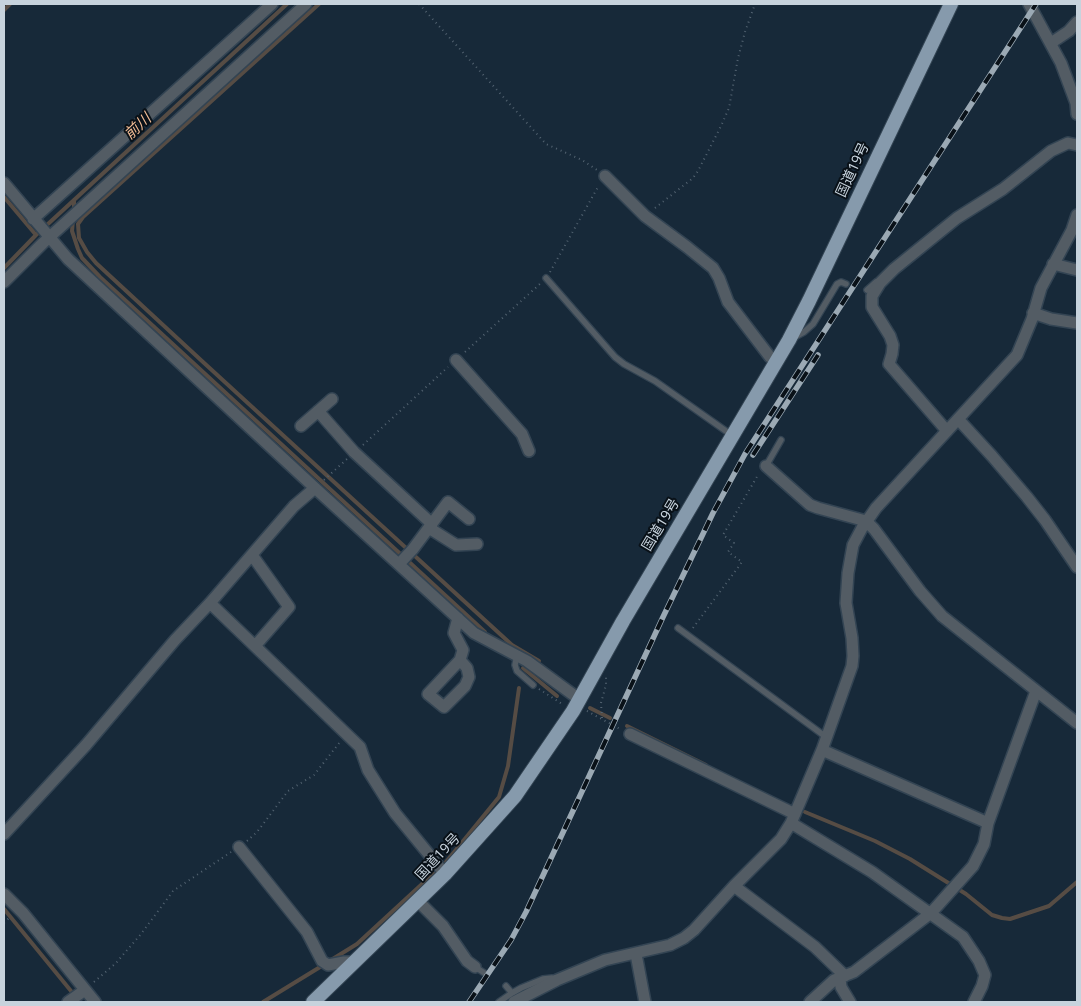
<!DOCTYPE html>
<meta charset="utf-8">
<style>
body{margin:0}
#map{position:relative;width:1081px;height:1006px;overflow:hidden;background:#172939;font-family:"Noto Sans",sans-serif}
canvas{display:block}
.frame{position:absolute;inset:0;border:5px solid #c7d3dd;pointer-events:none}
</style>
<div id="map">
<canvas width="1081" height="1006"></canvas>
<div class="frame"></div>
</div>
<script>
const context = document.querySelector('canvas').getContext('2d');
context.lineJoin = 'round';
const shape = rows => new Path2D(rows.map(r => 'M' + r).join(''));
function stroke(path, color, width, dash) { context.strokeStyle = color; context.lineWidth = width; context.lineCap = dash ? 'butt' : 'round'; context.setLineDash(dash || []); context.stroke(path); }
function drawText(font, color, halo, rows, align = 'center') {
  context.font = font + ' "Noto Sans","Noto Sans JP",sans-serif'; context.lineWidth = 4; context.setLineDash([]); context.textBaseline = 'middle'; context.strokeStyle = halo; context.fillStyle = color; for (const [text, x, y, turn = 0] of rows) {
    context.save(); context.translate(x, y); context.rotate((+turn || 0) * Math.PI / 180); context.textAlign = isNaN(turn) ? turn : align; if (halo) context.strokeText(text, 0, 0); context.fillText(text, 0, 0); context.restore();
  }
}
stroke(shape([
 [319,4,83,217,78,224,79,238,87,252,96,263,203,362,512,645,539,661],
 [4,10,10,4],
 [4,197,36,235],
 [74,213,74,200],
 [73,220,72,231,78,249,82,258,100,277,485,632],
 [4,268,36,235,287,4],
 [523,668,557,696],
 [590,708,610,718],
 [627,726,706,765],
 [805,812,875,841,910,859,966,894,992,915,1002,918,1010,919,1049,906,1077,882],
 [446,862,499,797,508,766,519,688],
 [4,909,80,1002],
 [331,960,357,944,434,873],
 [263,1002,325,964]
]), '#564c44', 4);
const service = shape([
 [546,278,615,357,624,364,655,381,733,436],
 [867,290,876,282],
 [793,338,804,332,813,324,837,284,841,282,846,284],
 [766,466,781,440],
 [678,628,826,737],
 [517,655,515,665,517,671,533,685],
 [475,967,486,974],
 [506,986,512,993],
 [499,1002,512,993,521,988,543,979,552,978]
]);
const minor = shape([
 [1029,4,1061,63,1076,103,1077,114],
 [1051,43,1069,31,1077,22],
 [605,176,645,216,687,247,713,268,719,278,728,302,770,357,776,361],
 [4,183,68,259,315,488,474,633,527,661,579,699],
 [33,219,272,4],
 [1053,264,1077,270],
 [4,282,43,243,306,4],
 [1033,313,1051,319,1077,323],
 [456,360,522,434,529,451],
 [318,411,354,452,432,524],
 [958,419,992,456,1027,497,1045,520,1077,567],
 [301,426,332,399],
 [947,431,889,364,892,354,893,345,890,336,872,307,872,296,880,283,894,269,957,218,1003,189,1051,151,1068,143,1077,145],
 [766,466,810,505,818,508,866,521,874,529,920,591,942,616,1077,723],
 [429,528,456,545,477,544],
 [252,555,289,607,255,646],
 [399,564,413,549,448,502,469,519],
 [210,603,360,747,368,770,395,813,445,874],
 [458,618,454,633,463,650,460,660,428,694,444,707,465,686,469,677,467,668,460,660],
 [630,734,795,814],
 [822,750,988,823],
 [791,823,872,872,963,937,979,961,985,975,982,986,974,1002],
 [4,834,86,745,175,640,210,603,294,506,315,488],
 [239,847,307,932,322,961,328,965,344,962,354,962],
 [734,886,815,947,845,976],
 [4,894,23,913,95,1002],
 [418,901,443,926,467,961,475,967],
 [636,954,645,1002],
 [840,979,841,987,850,1002],
 [68,1002,85,990],
 [514,1002,557,980,605,960,670,945,684,938,694,930,734,886,781,839,791,823,822,750,852,666,853,656,852,638,846,603,848,573,853,545,862,528,876,508,1017,355,1032,319,1041,288,1072,230,1077,215],
 [810,1002,834,980,854,972,931,913,973,866,984,844,988,823,1036,691]
]);
const trunk = shape([
 [313,1002,445,874,515,796,573,711,623,621,789,340,809,301,951,4]
]);
stroke(service, '#334453', 8);
stroke(minor, '#334453', 14);
stroke(trunk, '#334453', 16);
stroke(shape([
 [419,4,546,144,582,160,597,170],
 [655,208,693,178,698,171,721,126,729,108,738,58,745,32,755,4],
 [550,272,598,187],
 [465,352,541,283],
 [363,445,448,367],
 [324,480,347,459],
 [693,628,742,562,728,552,734,543,723,535,758,475],
 [539,689,562,704],
 [587,711,620,729],
 [602,718,601,703,606,685,606,677],
 [247,841,257,832,288,791,314,775,340,742],
 [4,923,11,916],
 [94,982,116,963,141,934,173,891,231,852]
]), '#536371', 2, [1, 4]);
stroke(service, '#535c64', 5.5);
stroke(minor, '#535c64', 11);
stroke(trunk, '#869aac', 14);
const rail = shape([
 [753,455,818,355],
 [469,1002,511,940,526,912,663,617,713,513,745,454,1036,4]
]);
stroke(rail, '#9ba9b4', 5.5);
stroke(rail, '#091118', 4, [11]);
drawText('14px', '#c7d3dd', '#091118', [
 ["国道19号",853,170,-65],
 ["国道19号",661,525,-59],
 ["国道19号",438,857,-47]
]);
drawText('italic 15px', '#f3bd96', '#091118', [
 ["前川",138,127,-43]
]);
</script>
